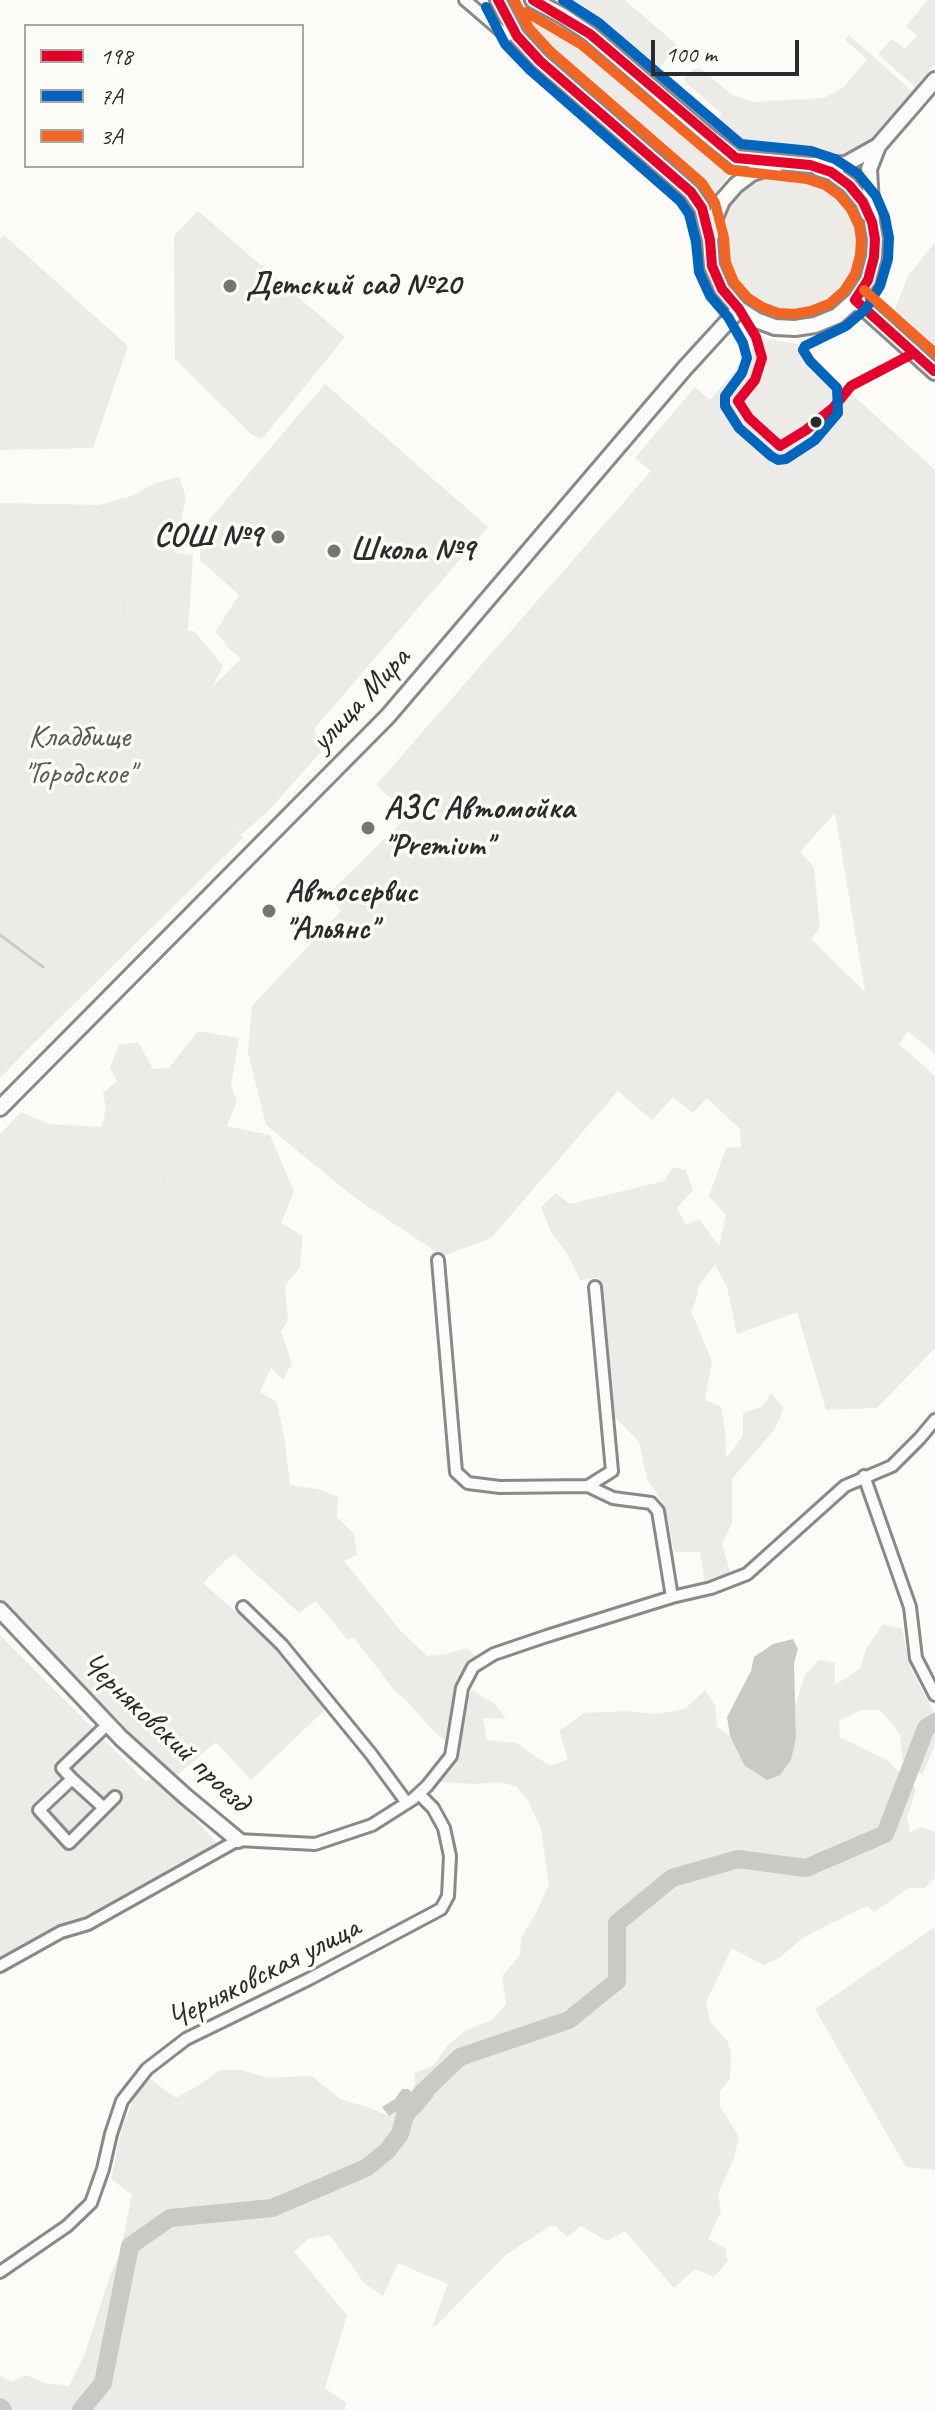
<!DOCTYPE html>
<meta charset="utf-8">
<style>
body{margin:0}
#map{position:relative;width:935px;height:2410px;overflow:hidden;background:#fcfbf8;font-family:Caveat,sans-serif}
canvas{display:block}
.legend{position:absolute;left:24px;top:24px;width:280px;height:144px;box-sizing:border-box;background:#fdfcf7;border:2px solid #a9a8a5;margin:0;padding:10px 14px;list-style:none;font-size:24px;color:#2b2b2b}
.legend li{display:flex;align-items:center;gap:16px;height:40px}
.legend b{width:40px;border:2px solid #a9a8a5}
.scale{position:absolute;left:651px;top:40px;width:148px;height:36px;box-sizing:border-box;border:4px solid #2b2b2b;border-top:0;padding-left:10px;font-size:24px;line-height:28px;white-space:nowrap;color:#2b2b2b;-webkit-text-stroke:6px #fdfcf7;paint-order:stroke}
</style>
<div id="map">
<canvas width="935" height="2410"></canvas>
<ul class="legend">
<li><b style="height:10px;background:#e4002b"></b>198</li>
<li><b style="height:10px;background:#0065bd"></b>7А</li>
<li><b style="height:10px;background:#f26522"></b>3А</li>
</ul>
<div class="scale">100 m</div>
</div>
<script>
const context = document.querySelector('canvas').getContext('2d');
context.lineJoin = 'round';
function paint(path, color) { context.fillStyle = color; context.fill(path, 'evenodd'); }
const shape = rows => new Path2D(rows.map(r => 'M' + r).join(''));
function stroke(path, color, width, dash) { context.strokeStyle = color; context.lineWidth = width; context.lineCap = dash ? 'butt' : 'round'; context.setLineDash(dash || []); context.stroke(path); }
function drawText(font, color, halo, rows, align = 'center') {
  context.font = font + ' Caveat,sans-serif'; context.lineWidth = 7; context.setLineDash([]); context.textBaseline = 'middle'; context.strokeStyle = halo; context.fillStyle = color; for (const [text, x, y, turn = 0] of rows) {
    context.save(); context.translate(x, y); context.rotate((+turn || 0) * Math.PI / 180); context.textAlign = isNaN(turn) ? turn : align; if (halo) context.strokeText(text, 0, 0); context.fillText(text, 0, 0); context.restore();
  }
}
paint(shape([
 [198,211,345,337,262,439,252,435,175,359,174,236],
 [4,235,128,346,93,448,0,450,0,239],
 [935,242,935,345,895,309,908,276],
 [762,338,797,344,935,470,935,1054,908,1031,899,1044,935,1076,935,1348,877,1408,826,1410,797,1312,737,1334,727,1287,715,1265,726,1215,709,1196,726,1148,741,1147,740,1129,707,1098,693,1113,673,1097,652,1120,618,1091,491,1238,443,1256,355,1198,266,1125,248,1053,252,1006,341,911,327,895,409,815,376,785,651,471,635,458,695,387,710,400],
 [835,813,865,991,864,991,811,939,820,928,814,867,800,852],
 [325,384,488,527,314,729,321,752,268,811,241,835,217,807,238,755,223,741,229,710,212,687,242,658,215,632,239,595,200,560,201,542,210,519],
 [179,477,186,497,174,553,193,555,188,631,143,630,128,623,127,598,0,594,0,503,98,505,132,496,155,483],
 [0,1021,26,1051,0,1078],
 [21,1112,49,1124,101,1127,143,1137,165,1157,168,1185,184,1193,191,1224,185,1240,200,1299,204,1337,190,1367,183,1408,163,1427,149,1429,171,1478,191,1530,207,1539,225,1561,203,1583,275,1646,326,1709,251,1780,216,1742,175,1777,0,1601,0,1134],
 [0,1635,146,1782,155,1775,217,1843,77,1921,0,1960],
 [935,1927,935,2170,906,2167,815,2009]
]), '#ecebe7');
paint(shape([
 [504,0,522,0,566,25,728,162,730,174,716,192,706,194,702,192,544,55,524,34],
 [546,0,625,0,677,45,658,70,641,68,586,21],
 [928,0,935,0,935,64,915,87,878,54,892,39,905,49,917,36,906,26],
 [849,35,912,91,859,152,843,162,809,153,751,157,725,141,718,120,722,114,683,80,694,69,700,68,732,95,753,102,824,98,844,87,867,59,845,40],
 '719 246a73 73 0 1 1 146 0a73 73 0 1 1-146 0Z',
 [377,565,412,594,364,652,329,622],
 [0,594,127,598,128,623,143,630,194,631,223,666,212,687,229,710,224,741,238,755,243,776,217,807,243,838,26,1051,0,1021],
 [253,599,265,605,337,666,342,675,343,684,330,703,322,709,314,713,301,709,226,646,222,636,223,626,241,603],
 [608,617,659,672,651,684,645,678,647,673,643,670,639,673,601,637,604,632,599,627],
 [198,1031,239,1038,231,1085,237,1101,227,1126,270,1135,294,1191,281,1223,303,1236,300,1267,285,1286,288,1320,281,1332,292,1363,283,1380,271,1368,260,1392,277,1402,285,1442,290,1485,318,1489,338,1497,337,1517,354,1534,357,1555,344,1561,400,1630,427,1656,446,1654,467,1648,476,1656,458,1680,445,1740,435,1733,406,1700,395,1691,354,1638,347,1639,316,1601,299,1613,234,1554,225,1561,207,1539,191,1530,171,1479,149,1428,163,1427,182,1408,190,1367,204,1337,200,1299,190,1288,187,1265,185,1240,191,1224,184,1193,168,1185,165,1157,143,1137,101,1127,106,1109,103,1093,117,1081,110,1067,119,1045,138,1042,153,1069,169,1068],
 [673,1167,686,1170,693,1190,677,1208,686,1225,699,1219,719,1246,715,1265,699,1285,696,1300,691,1311,712,1361,705,1400,721,1407,725,1431,726,1458,743,1436,743,1413,763,1406,771,1393,784,1408,774,1430,732,1479,732,1523,722,1544,731,1575,705,1583,700,1552,674,1552,665,1506,647,1479,639,1442,612,1414,597,1278,580,1280,568,1255,551,1232,541,1207,556,1193,570,1204,664,1181],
 [883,1624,902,1629,911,1669,935,1714,935,1745,922,1775,902,1759,900,1735,891,1722,880,1710,861,1710,839,1721,840,1737,887,1760,916,1789,907,1817,910,1832,921,1827,935,1832,935,1804,935,1877,925,1888,909,1888,874,1912,867,1906,832,1923,801,1939,781,1957,763,1965,732,1948,706,2002,710,2022,728,2042,731,2055,730,2079,720,2091,720,2106,739,2137,734,2158,718,2194,721,2211,708,2239,725,2248,728,2261,714,2277,695,2269,674,2288,625,2231,607,2241,581,2226,567,2237,556,2226,550,2226,507,2254,437,2325,432,2327,448,2284,398,2263,383,2296,364,2283,330,2235,308,2239,294,2252,347,2315,325,2388,346,2403,345,2410,0,2410,0,2375,11,2382,26,2375,45,2383,69,2386,84,2356,110,2276,120,2253,132,2195,111,2179,121,2131,133,2101,149,2078,176,2098,199,2085,219,2070,242,2070,268,2078,312,2076,340,2099,367,2107,389,2116,395,2112,408,2117,418,2115,421,2099,414,2092,415,2073,434,2065,447,2046,466,2030,491,2021,506,2004,502,1976,520,1955,521,1938,536,1913,549,1885,541,1829,529,1802,517,1787,501,1782,476,1784,439,1782,455,1757,466,1700,472,1690,495,1704,506,1719,483,1718,487,1740,516,1743,550,1766,568,1759,559,1731,584,1713,626,1711,658,1714,685,1709,705,1690,715,1705,717,1726,730,1736,744,1765,796,1738,795,1707,805,1675,819,1660,835,1663,835,1685,860,1669,866,1649]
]), '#ecebe8');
paint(shape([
 [793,1639,798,1649,794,1663,796,1738,791,1760,780,1775,767,1780,744,1765,730,1736,727,1717,751,1671,754,1657,773,1644],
 [430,2082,436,2083,433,2097,418,2115,408,2117,395,2112,389,2116,382,2107,395,2099,402,2089,408,2089,421,2099]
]), '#cac9c6');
stroke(shape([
 [0,935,43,967]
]), '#cac9c6', 3);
stroke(shape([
 [0,2407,3,2410],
 [81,2410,103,2383,130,2246,170,2218,272,2208,366,2168,387,2151,400,2134,405,2116,421,2094,460,2057,569,2020,617,1981,617,1923,672,1878,738,1859,806,1868,885,1834,926,1728,935,1722]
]), '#cac9c6', 18);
const street = shape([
 [465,0,507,36],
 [438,1260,456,1472,468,1483,500,1487,588,1486,613,1498,651,1503,658,1511,672,1597],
 [864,1476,910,1607,916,1658,935,1695],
 [588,1486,612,1471,595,1287],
 [243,1607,282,1645,371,1754,407,1803],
 [108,1724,62,1768,72,1779,39,1810,69,1843,115,1797],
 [72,1779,104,1808],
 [0,1966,61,1932,88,1924,238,1840,315,1844,372,1825,413,1799,427,1786,451,1756,462,1688,473,1667,494,1654,547,1636,672,1597,711,1588,747,1574,845,1486,892,1466,920,1438,935,1420],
 [0,2272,67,2226,91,2203,103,2169,111,2134,122,2101,147,2069,186,2039,309,1979,441,1909,448,1896,450,1856,444,1828,433,1808,419,1794]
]);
const secondary = shape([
 [498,0,517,36,540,61,691,192,702,208,710,240,712,266,722,289,739,309,756,320,775,327,795,328,815,325,837,316,855,300,868,280,874,257,875,239,872,222,869,169,878,146],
 [533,0,563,16,590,34,706,134,736,158,810,165,846,164,878,146,935,80],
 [818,168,831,172,849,185,863,202,868,214],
 [711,236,714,220,722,201,736,185,752,173,776,165],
 [855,300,935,372],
 [0,1108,388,716,685,368,739,309],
 [0,1610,121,1738,185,1796,238,1840]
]);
stroke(street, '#898987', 16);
stroke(secondary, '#898987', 20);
stroke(street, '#fbfbf9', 10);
stroke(secondary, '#fbfbf9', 14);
stroke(shape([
 [498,0,517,36,540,61,691,192,702,208,710,240,712,266,722,289,739,309,756,337,762,358,755,380,738,401,749,418,780,446,806,430,833,408,851,386,914,353],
 [533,0,590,34,736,158,810,165,831,172,849,185,863,202,872,222,875,239,874,257,868,280,855,300,934,371]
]), '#e4002b', 10);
stroke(shape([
 [486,7,505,44,530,70,680,201,689,214,696,242,699,272,710,296,728,317,743,343,747,358,742,373,725,396,725,406,739,428,771,456,778,460,786,459,815,440,838,413,837,388,810,361,803,350,805,346,846,326,866,309,880,286,888,259,889,238,885,217,876,196,858,174,835,159,811,151,741,144,599,23,563,0]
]), '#0065bd', 10);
stroke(shape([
 [514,0,529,28,550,51,702,183,715,203,724,238,726,263,734,282,748,298,762,307,778,313,794,314,811,311,829,304,844,291,855,274,860,255,861,240,859,226,851,209,839,195,825,185,807,179,730,170,582,45,526,12],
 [864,290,935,353]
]), '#f26522', 10);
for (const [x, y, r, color] of [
 [230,286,8,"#747473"],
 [816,422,7,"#2b2b2b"],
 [278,537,8,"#747473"],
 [334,551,8,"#747473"],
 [368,828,8,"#747473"],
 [269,911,8,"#747473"]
]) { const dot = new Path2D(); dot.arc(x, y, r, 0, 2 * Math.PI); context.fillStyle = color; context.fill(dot); stroke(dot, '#fdfcf7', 3); }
drawText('bold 32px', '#2b2b2b', '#fdfcf7', [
 ["Детский сад №20",246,286],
 ["СОШ №9",262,537,"right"],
 ["Школа №9",350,551],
 ["АЗС Автомойка",384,810],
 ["\"Premium\"",384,847],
 ["Автосервис",285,893],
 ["\"Альянс\"",285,930]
], 'left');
drawText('32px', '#2b2b2b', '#fdfcf7', [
 ["улица Мира",361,700,-47],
 ["Черняковский проезд",165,1733,43],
 ["Черняковская улица",264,1974,-27]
]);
drawText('32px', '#585857', '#fdfcf7', [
 ["Кладбище",79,738],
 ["\"Городское\"",79,775]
]);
</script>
